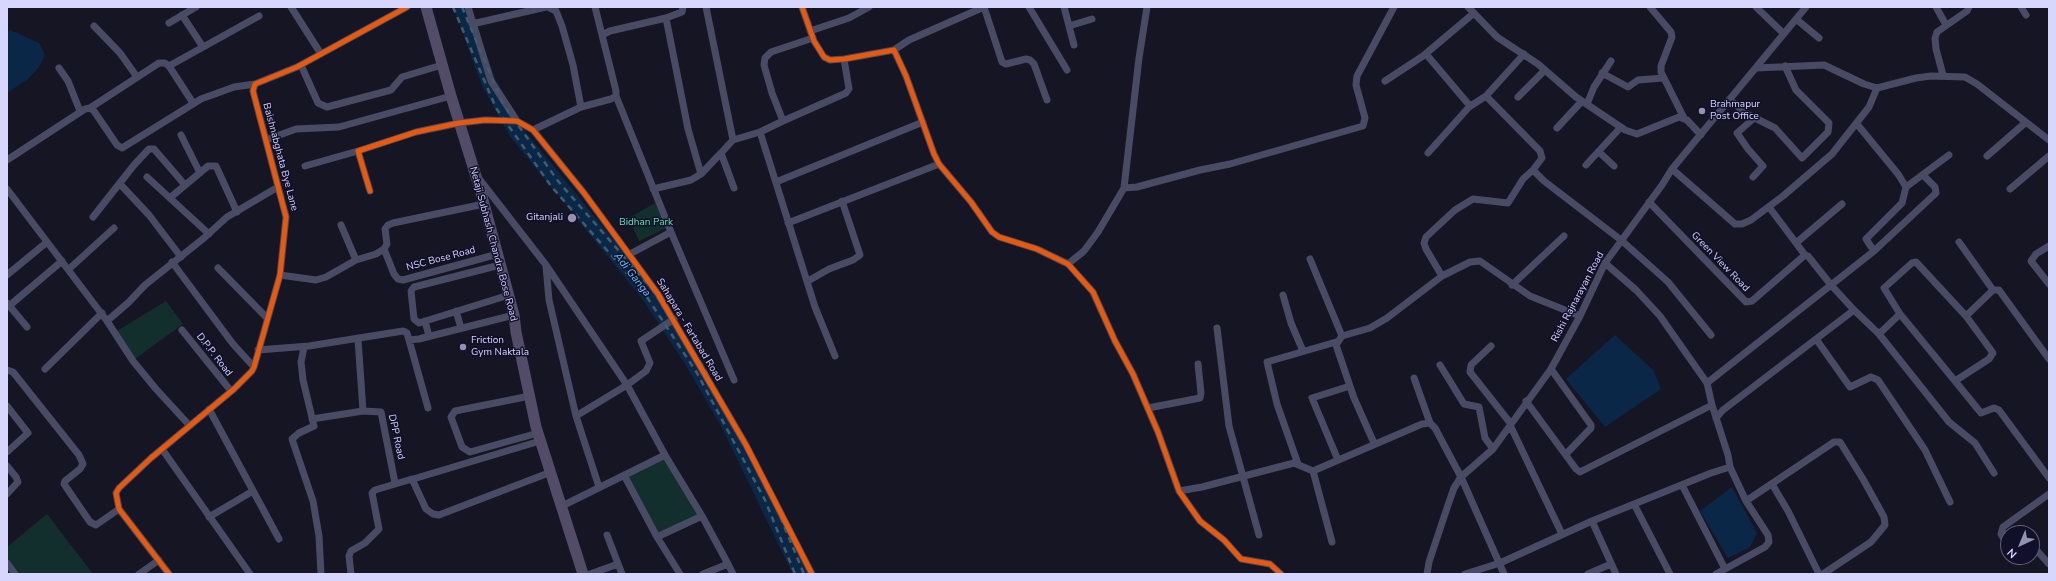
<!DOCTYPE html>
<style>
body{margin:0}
#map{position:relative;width:2056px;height:581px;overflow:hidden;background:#161523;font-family:"Nunito Sans",sans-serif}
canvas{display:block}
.frame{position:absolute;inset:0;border:8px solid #d7d6ff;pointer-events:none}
.north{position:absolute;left:2000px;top:525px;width:40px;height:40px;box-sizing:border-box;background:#110f29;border:1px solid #605f7f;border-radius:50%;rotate:224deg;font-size:11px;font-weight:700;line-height:16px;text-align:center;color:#d7d6ff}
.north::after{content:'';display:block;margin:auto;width:14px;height:18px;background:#9392b2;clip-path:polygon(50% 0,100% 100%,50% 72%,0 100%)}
</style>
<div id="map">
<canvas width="2056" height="581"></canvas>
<div class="frame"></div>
<div class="north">N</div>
</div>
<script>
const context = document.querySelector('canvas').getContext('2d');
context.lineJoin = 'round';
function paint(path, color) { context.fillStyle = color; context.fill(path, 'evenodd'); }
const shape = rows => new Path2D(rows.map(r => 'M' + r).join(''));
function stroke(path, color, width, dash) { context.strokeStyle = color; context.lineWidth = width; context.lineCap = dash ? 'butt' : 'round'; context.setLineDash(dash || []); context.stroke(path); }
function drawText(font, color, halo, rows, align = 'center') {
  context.font = font + ' "Nunito Sans",sans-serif'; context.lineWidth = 3; context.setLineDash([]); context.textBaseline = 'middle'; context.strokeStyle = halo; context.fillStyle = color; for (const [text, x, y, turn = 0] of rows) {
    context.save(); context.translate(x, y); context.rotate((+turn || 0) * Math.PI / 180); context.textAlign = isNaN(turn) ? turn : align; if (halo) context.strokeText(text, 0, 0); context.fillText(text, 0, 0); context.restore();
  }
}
paint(shape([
 [655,203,666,228,639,241,629,218],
 [166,301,183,324,135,359,117,331],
 [664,457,698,515,656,534,627,476],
 [47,514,93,574,18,574,7,560,7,547]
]), '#132f2d');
paint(shape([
 [10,30,39,43,45,55,39,67,28,79,7,93,7,32],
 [1615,335,1653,370,1661,389,1605,427,1566,379],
 [1732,487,1757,533,1750,547,1728,558,1700,511]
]), '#0b2748');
stroke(shape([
 [461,7,489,83,516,132,648,294,692,361,729,425,801,574]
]), '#0b2748', 15);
stroke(shape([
 [291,7,321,54],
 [468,7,491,81,517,121],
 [548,7,556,11,562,26,573,65,581,107],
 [595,7,602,35],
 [706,7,733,140],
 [802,7,814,41,824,57,830,60,844,59,894,50,906,76,934,154,939,164,971,202,992,232,999,237,1037,249,1068,264,1093,292,1115,341,1133,374,1158,432,1179,491,1200,521,1224,540,1241,559,1270,564,1281,574],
 [984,7,1002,62,1006,64,1026,59,1030,60,1034,64,1047,100],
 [1029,7,1067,70],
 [1064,7,1074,45],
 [1468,7,1497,37,1538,64,1576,97,1625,130,1637,134,1679,117,1687,120,1701,135],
 [1650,7,1671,32,1672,37,1661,66,1661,72,1684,118],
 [1756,7,1783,33],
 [1936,7,1946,25],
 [2021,7,2026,15],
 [182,15,203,47],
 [666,18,688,129,701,174],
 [1796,19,1819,38],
 [169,23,196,7],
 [472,24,546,7],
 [94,26,120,53,137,77],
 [1069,26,1092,19],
 [810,31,849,18,869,7],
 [813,38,771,52,765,58,764,65,772,93,783,121,846,93,849,89,844,59],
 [894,50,909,40,984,7],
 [1426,54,1470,106],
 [1524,54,1486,96,1540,151,1542,158,1533,170,1544,181,1621,240,1668,282,1711,335],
 [301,65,318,103,327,107,391,90,402,77,442,65],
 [169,66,259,16],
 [59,68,68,81,80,111],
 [1756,68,1824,65,1864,84,1877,88,1916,78,1931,76,1965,77,1977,84,2049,140],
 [1602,73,1628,87,1638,80,1663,78],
 [1943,75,1936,49,1935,38,1937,32,1967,11,1969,7],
 [1385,81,1423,56,1474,13],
 [616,96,671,232,630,254],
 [1518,97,1545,70],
 [1730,100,1747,114,1775,128,1802,158,1828,132,1829,123,1796,90,1785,66],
 [1587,104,1594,87,1611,61],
 [90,108,159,63,165,63,169,66,193,103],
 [1857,124,1898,174,1906,187,1902,203,1866,239,1874,251],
 [1557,128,1582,101],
 [533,130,581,107,611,99,616,96,616,91,602,35,610,31,666,18,682,12,683,7],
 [760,132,783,121],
 [181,135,200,173],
 [266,140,296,129,339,127,451,96],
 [1599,152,1614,166],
 [1428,153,1469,107,1486,96],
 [1987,156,2025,123],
 [7,160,85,109,90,108,94,111,117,145,122,148,201,99,234,87,255,84],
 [1586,165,1621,127],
 [305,166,358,151],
 [1672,169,1735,224,1742,224,1751,220,1783,196,1832,154,1869,107,1877,88],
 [147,177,209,234],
 [1753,177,1763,166,1748,149,1737,133,1754,118],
 [480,180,546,265,627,385,665,455,562,506],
 [776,182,923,122],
 [120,184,149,215,181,257],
 [1906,187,1949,155],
 [734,188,721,153,733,140,760,132,815,307,835,356],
 [1124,188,1139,58,1147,7],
 [7,189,107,321,133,361,156,389,190,426],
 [653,189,691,180,701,174,721,153],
 [2010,189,2049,156],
 [370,191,358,151,416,132,459,123,485,120,517,121,533,130,584,193,658,294,746,445,812,574],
 [171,197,208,166,216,166,237,212],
 [1649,202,1746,302,1752,301,1805,255,1808,256,1831,285,1874,251,1936,193,1935,187,1923,175],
 [1769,207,1805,255],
 [93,217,134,165,149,149,154,149,185,185],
 [788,223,939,164],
 [341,225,356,260],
 [671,232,734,380],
 [1959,242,1993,290],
 [1796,243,1842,204],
 [2049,246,2036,254,2031,261,2049,284],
 [384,249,394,274,398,279,403,280,498,254],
 [1310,259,1342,336],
 [172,262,233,344,254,367],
 [1068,264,1084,251,1098,232,1124,188,1137,187,1200,170,1230,164,1363,126,1365,118,1356,85,1357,76,1394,7],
 [500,265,414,287,411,291,414,319,419,323,509,295],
 [546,266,549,300,576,416,599,487],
 [218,268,267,318],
 [69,269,114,228],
 [7,275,47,242],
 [280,275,316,280,326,277,356,260,376,254,384,249,387,244,385,229,388,225,393,223,484,204],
 [1442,276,1426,249,1424,243,1426,237,1455,210,1473,199,1508,203,1523,179,1533,170],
 [808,281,829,269,853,260,860,255,842,201],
 [1512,285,1564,236],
 [1283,295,1291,323,1303,351],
 [7,303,27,327],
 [9,306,62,261],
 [1854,310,1879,334,1900,314,1955,381,1989,359,1993,353,1966,316,1916,262,1912,263,1884,288,1900,314],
 [456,311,461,328],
 [1966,316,1993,290,1999,290,2049,359],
 [107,321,129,302,145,285,204,238,227,217,278,187],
 [425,321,429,336],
 [1217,328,1229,426,1259,535],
 [182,330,231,391],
 [1879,334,1949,422,1975,443,1994,473],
 [1816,339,1850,387,1871,377,1878,380,1925,450,1950,502],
 [409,340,428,408],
 [1491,346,1471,365,1470,372,1511,424],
 [304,347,301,362,303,380,314,426,299,433,292,439,313,501,319,536,321,574],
 [258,350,309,346,403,331,407,333,409,340,419,339,514,315],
 [1440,365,1464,404,1479,407,1485,438,1493,449],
 [45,369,102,313],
 [1551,369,1591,425,1591,428,1566,454],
 [7,370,13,372,79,455,83,464,80,469,65,481,64,484,90,522,96,525,119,509],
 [1414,378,1430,423],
 [1955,381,1981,413,1994,408,1999,410,2049,478],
 [1707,383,1831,285,1854,310,1723,410,1716,418],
 [530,396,455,411,451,417,462,447,470,452,538,433],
 [1526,401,1576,469,1580,472,1712,405],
 [7,406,28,433,7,452],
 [1148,408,1200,398,1201,393,1198,364],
 [209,409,279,539],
 [363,411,381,412,395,483],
 [576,416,627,385,646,371,650,363,641,341,674,319],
 [312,419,363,411,358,339],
 [1510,425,1562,534],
 [1374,443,1354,398,1336,345,1342,336,1370,328,1387,318,1442,276,1470,262,1480,261,1530,296,1580,316],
 [162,449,250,574],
 [665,455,702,516,728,564,703,574],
 [1338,460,1312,398,1350,386],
 [1298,464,1277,404,1267,362,1336,342],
 [7,466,16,477,18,482,7,494],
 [1313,471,1332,542],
 [624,475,657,537,680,574],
 [410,480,540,441],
 [1772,484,1788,511,1819,574],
 [1682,485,1725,569],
 [1179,491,1202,487,1294,463,1313,471,1422,424,1430,423,1435,428,1461,477,1504,574],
 [1746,501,1834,442,1840,442,1863,479,1884,517,1885,525,1871,542,1823,574],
 [1634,504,1670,574],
 [209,517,253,491],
 [1592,521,1616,574],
 [607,535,622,574],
 [657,537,702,516],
 [2008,545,2001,534,2003,527,2049,494],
 [2032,545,2049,564],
 [7,563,15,574],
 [728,564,733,574],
 [139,574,159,560],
 [169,574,119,509,116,493,119,488,151,458,234,389,252,371,254,367,280,275,286,217,253,91,255,84,297,67,407,7],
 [351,574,349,556,351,551,365,543,379,529,372,493,375,490,412,479,426,509,433,514,439,515,551,472],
 [590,574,618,564],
 [1427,574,1429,562,1448,505,1454,488,1461,477,1493,449,1551,369,1580,316,1605,263,1662,185,1672,169,1806,7],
 [1465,574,1500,563,1592,521,1711,473,1730,467,1728,455,1712,405,1707,383,1660,316,1636,290,1605,263],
 [1588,574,1611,564],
 [1716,574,1765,547,1769,542,1768,535,1746,501,1730,467]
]), '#494b64', 7);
stroke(shape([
 [426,7,451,96,480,189,514,315,516,332,536,427,583,574]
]), '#524c69', 11);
stroke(shape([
 [453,7,496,108,551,186,645,294,697,373,765,500,795,574],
 [462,7,503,104,558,181,652,289,704,368,772,497,804,574]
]), '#425c6b', 2.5, [6, 5]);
stroke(shape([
 [802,7,814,41,824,57,830,60,844,59,894,50,906,76,934,154,939,164,971,202,992,232,999,237,1037,249,1068,264,1093,292,1115,341,1133,374,1158,432,1179,491,1200,521,1224,540,1241,559,1270,564,1281,574],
 [370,191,358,151,416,132,459,123,485,120,517,121,533,130,584,193,658,294,746,445,812,574],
 [169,574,119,509,116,493,119,488,151,458,234,389,252,371,254,367,280,275,286,217,253,91,255,84,297,67,407,7]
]), '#e8590c', 5);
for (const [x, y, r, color] of [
 [1702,111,4,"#9392b2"],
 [572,218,5,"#9392b2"],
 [463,347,4,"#9392b2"]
]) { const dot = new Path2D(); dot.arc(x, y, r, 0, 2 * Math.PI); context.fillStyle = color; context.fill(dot); stroke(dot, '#110f29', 1.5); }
drawText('10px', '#d7d6ff', '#110f29', [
 ["Brahmapur",1710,105],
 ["Post Office",1710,117],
 ["Gitanjali",563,218,"right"],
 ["Friction",471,341],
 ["Gym Naktala",471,353]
], 'left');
drawText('10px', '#d7d6ff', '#110f29', [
 ["Baishnabghata Bye Lane",280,157,75],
 ["Netaji Subhash Chandra Bose Road",493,244,75],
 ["NSC Bose Road",441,259,-15],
 ["Green View Road",1720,262,46],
 ["Rishi Rajnarayan Road",1578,297,-62],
 ["Sahapara - Fartabad Road",689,330,59],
 ["D.P.P. Road",214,355,52],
 ["DPP Road",396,437,78]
]);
drawText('10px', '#5de5b5', '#110f29', [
 ["Bidhan Park",646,223]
]);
drawText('italic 11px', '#64c6ff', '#110f29', [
 ["Adi Ganga",632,275,52]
]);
</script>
